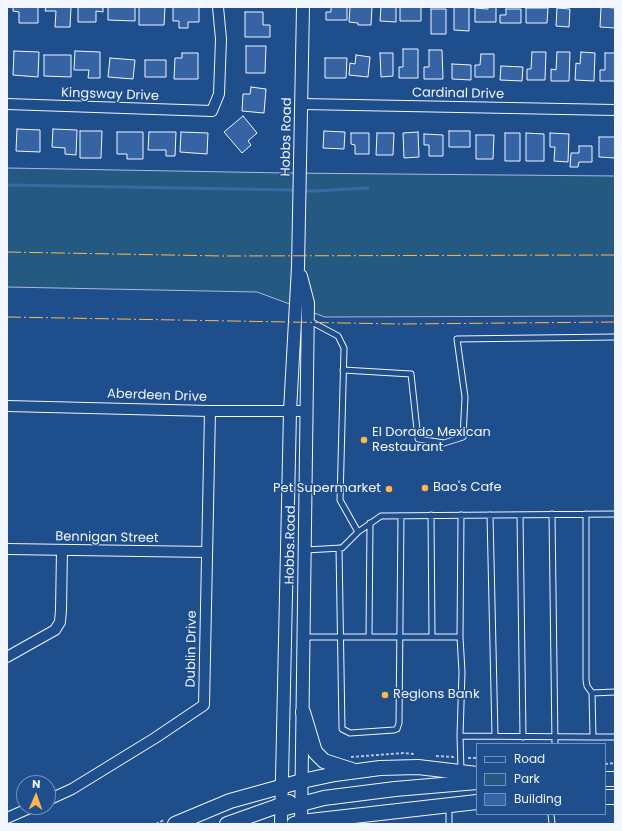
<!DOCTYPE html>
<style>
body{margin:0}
#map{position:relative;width:622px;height:831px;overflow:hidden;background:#1f4e8c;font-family:Poppins,sans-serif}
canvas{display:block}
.frame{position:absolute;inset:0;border:8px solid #f2f6ff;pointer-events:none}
.legend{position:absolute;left:476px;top:743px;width:130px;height:72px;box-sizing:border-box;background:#1f4e8c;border:1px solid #7391ba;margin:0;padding:5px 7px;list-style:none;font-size:12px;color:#f2f6ff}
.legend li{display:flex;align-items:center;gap:8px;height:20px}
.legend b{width:20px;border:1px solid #7391ba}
.north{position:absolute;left:16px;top:775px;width:40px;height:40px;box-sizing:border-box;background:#1f4e8c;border:1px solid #7391ba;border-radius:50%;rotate:2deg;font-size:11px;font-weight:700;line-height:16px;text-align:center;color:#f2f6ff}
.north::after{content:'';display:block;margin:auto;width:14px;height:18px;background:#ffb74d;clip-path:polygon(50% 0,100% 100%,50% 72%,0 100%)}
</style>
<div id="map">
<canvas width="622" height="831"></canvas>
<div class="frame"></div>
<ul class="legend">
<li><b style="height:5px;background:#1f4e8c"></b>Road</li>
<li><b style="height:11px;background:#245a82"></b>Park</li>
<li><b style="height:11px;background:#3563a3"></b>Building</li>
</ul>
<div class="north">N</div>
</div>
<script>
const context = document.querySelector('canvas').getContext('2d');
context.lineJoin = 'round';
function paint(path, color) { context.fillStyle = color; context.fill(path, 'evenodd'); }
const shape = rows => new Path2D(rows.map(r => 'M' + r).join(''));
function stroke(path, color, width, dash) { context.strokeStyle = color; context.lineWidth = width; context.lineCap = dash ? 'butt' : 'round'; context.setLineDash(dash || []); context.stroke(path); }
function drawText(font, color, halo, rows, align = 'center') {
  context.font = font + ' Poppins,sans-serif'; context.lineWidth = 3; context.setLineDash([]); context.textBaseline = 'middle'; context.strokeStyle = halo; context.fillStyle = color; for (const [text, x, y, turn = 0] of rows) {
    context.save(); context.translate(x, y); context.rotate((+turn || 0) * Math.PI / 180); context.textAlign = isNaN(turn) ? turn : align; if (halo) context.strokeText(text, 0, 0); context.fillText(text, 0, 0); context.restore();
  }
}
const green = shape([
 [7,168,286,173,615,176,615,316,325,317,257,292,7,287,7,168]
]);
paint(green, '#245a82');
stroke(green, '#a8bbd7', 1);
stroke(shape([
 [7,185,296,190],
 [302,191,316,191,368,188]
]), '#3b69a3', 3);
const building = shape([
 [13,7,38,7,38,23,19,23,19,12,13,11,13,7],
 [46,7,71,7,70,27,55,27,56,11,45,11,46,7],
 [78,7,103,7,103,12,96,11,96,22,78,22,78,7],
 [108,7,135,7,135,21,108,20,108,7],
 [139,7,165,7,164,25,139,25,139,7],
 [173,7,199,7,199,22,188,22,188,28,179,28,179,21,173,21,173,7],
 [331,7,347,7,347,20,326,20,326,12,331,12,331,7],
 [350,7,372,7,371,25,358,25,358,23,349,22,350,7],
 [381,7,396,7,396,22,380,21,381,7],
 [400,7,421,7,421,21,400,21,400,7],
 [454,7,469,7,469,31,454,30,454,7],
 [488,7,496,7,496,22,475,22,475,8,488,9,488,7],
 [601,7,615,8,615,28,600,27,601,7],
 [526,8,548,8,547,23,526,23,526,8],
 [557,8,570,9,569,27,556,26,557,8],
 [431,9,446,9,446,34,431,34,431,9],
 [506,9,521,9,521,23,500,23,500,15,506,15,506,9],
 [245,12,263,12,263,25,270,25,270,37,245,37,245,12],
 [246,46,266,46,265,73,246,73,246,46],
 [403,49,418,49,418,78,399,78,399,67,403,67,403,49],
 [429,50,442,50,443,79,424,79,424,67,429,67,429,50],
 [14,51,39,52,38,77,13,75,14,51],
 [75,51,100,52,100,78,88,78,89,70,74,70,75,51],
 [532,52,546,52,545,80,527,80,527,69,531,69,532,52],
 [557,52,570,52,569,81,551,81,551,69,556,70,557,52],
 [581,52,595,53,594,81,575,80,576,63,580,64,581,52],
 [182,53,198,53,198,79,174,79,175,58,182,58,182,53],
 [380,53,393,53,393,76,381,77,380,53],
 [605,53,615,53,615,81,600,81,600,70,605,70,605,53],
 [481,54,494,54,494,77,475,77,475,65,480,65,481,54],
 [44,55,71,55,71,77,44,76,44,55],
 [356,55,370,57,368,77,349,75,350,63,355,64,356,55],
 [110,58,135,60,133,79,108,77,110,58],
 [325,58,347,58,346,78,325,78,325,58],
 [145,60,166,60,166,77,145,77,145,60],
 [452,64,471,65,471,80,452,79,452,64],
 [501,66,523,67,522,81,500,80,501,66],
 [251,87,266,89,264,113,242,111,243,94,250,94,251,87],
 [243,116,257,133,248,141,251,145,242,153,224,132,243,116],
 [17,129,40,130,40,152,16,151,17,129],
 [53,129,77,130,76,155,65,154,65,148,52,147,53,129],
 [80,131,102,131,101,158,80,158,80,131],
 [324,131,345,132,344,149,323,148,324,131],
 [449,131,470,131,470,147,449,147,449,131],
 [117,132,143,132,143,159,127,159,127,154,117,154,117,132],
 [149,132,176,132,175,156,166,156,166,150,148,150,149,132],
 [181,132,208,133,207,154,180,152,181,132],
 [418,132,419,157,404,158,403,133,418,132],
 [351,133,369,133,369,154,355,154,355,145,351,144,351,133],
 [377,133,394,133,393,155,376,155,377,133],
 [505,133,520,133,520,161,505,161,505,133],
 [526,133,544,134,544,161,526,161,526,133],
 [550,133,569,134,568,162,554,161,555,147,550,147,550,133],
 [424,134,443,135,443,156,429,156,429,145,424,145,424,134],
 [476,135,494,135,493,159,476,159,476,135],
 [599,137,615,137,615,158,599,157,599,137],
 [579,146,592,146,592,162,579,162,578,167,570,167,571,153,579,153,579,146]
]);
paint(building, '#3563a3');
stroke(building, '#f2f6ff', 1);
const service = shape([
 [343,370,411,374,418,439,444,443,463,437,465,397,457,339,615,337],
 [552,514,555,744],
 [586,514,586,680,587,686,592,693],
 [431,515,432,637],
 [490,515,495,736],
 [520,515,523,737],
 [358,532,381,516,615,514],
 [339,548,342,729,350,733,394,730,397,729,399,723,401,516],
 [305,550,342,548,358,532,340,500,344,348,338,336,308,320],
 [304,637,460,637,462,672,460,736,461,771],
 [369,637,370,523],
 [460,637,461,515],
 [460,736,593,737,592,693,615,692],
 [593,737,615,737],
 [551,814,552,824],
 [449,824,449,806]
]);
const minor = shape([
 [7,104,212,111,219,94,221,39,218,7],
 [302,104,615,110],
 [7,406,210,411,307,411],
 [7,549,207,552],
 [7,657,55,630,60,622,61,610,62,550],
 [48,800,72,789,155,738,204,705,210,411],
 [7,818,32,807]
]);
const tertiary = shape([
 [301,276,308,303,301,824],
 [281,824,290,411,298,267,303,7]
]);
const secondary = shape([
 [303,712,315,752,324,761,352,770],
 [605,779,615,779],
 [605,797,615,797],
 [282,809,324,798,395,789,477,782],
 [175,824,230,801,302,781,335,774,380,768,418,767,477,774],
 [227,824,289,802],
 [294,824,301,822,477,802]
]);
stroke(service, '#f2f6ff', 7);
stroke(minor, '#f2f6ff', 12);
stroke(tertiary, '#f2f6ff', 14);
stroke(secondary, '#f2f6ff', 16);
stroke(shape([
 [436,756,454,757],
 [351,757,404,753,414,754],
 [468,758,477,758],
 [605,764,615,763],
 [156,824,164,820]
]), '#b3c4dc', 2, [3, 2]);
stroke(service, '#1f4e8c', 5);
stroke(minor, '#1f4e8c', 10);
stroke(tertiary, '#1f4e8c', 12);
stroke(secondary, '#1f4e8c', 14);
stroke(shape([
 [7,252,223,256,615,255],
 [7,317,401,324,615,322]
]), '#ffb74d', 1, [14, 3, 2, 3]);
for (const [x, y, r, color] of [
 [364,440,4,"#ffb74d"],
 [425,488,4,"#ffb74d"],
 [389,489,4,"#ffb74d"],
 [385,695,4,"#ffb74d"]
]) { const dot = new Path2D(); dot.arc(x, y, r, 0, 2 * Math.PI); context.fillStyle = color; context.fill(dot); stroke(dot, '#1f4e8c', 1.5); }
drawText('13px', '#f2f6ff', '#1f4e8c', [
 ["Cardinal Drive",458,94,1],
 ["Kingsway Drive",110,95,2],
 ["Hobbs Road",287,137,-89],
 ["Aberdeen Drive",157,396,2],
 ["Bennigan Street",107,538,1],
 ["Hobbs Road",291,545,-89],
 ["Dublin Drive",192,649,-89]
]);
drawText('13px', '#f2f6ff', '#1f4e8c', [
 ["El Dorado Mexican",372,433],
 ["Restaurant",372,448],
 ["Bao's Cafe",433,488],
 ["Pet Supermarket",381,489,"right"],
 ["Regions Bank",393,695]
], 'left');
</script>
